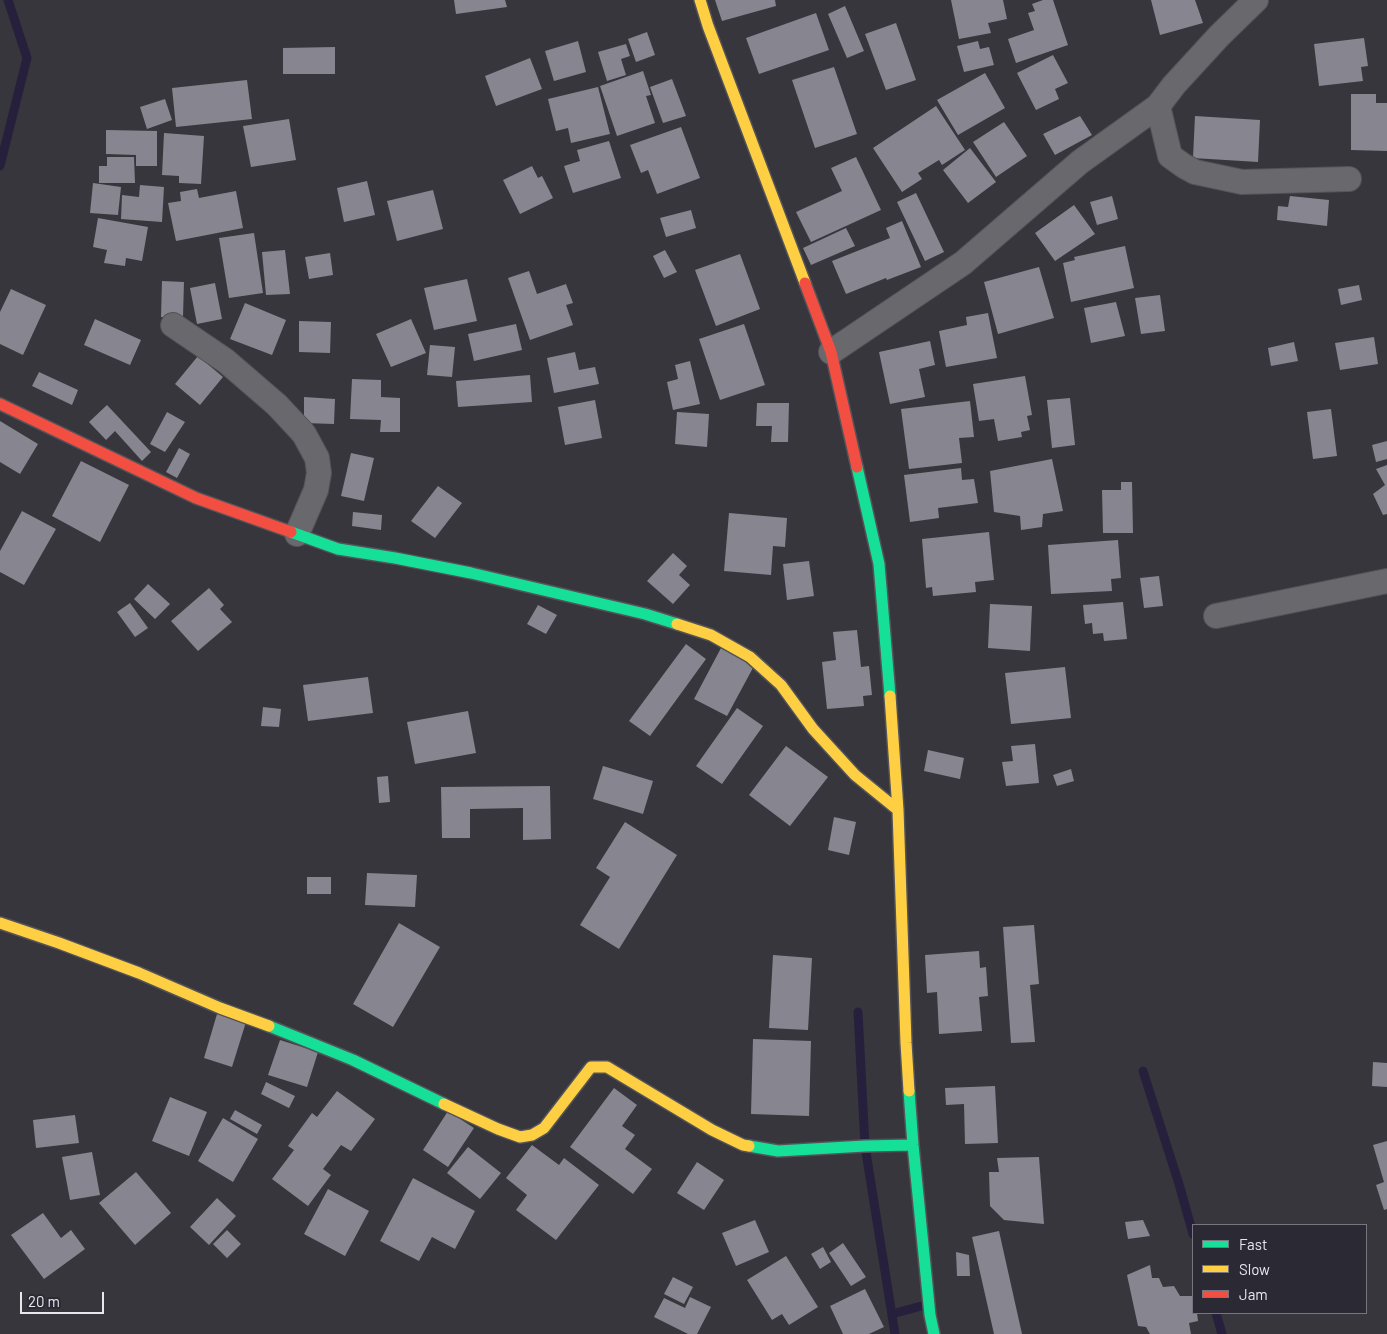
<!DOCTYPE html>
<style>
body{margin:0}
#map{position:relative;width:1387px;height:1334px;overflow:hidden;background:#37363c;font-family:Barlow,sans-serif}
canvas{display:block}
.legend{position:absolute;left:1192px;top:1224px;width:175px;height:90px;box-sizing:border-box;background:#2b2a34;border:1px solid #77767e;margin:0;padding:6px 9px;list-style:none;font-size:15px;color:#e8e7ee}
.legend li{display:flex;align-items:center;gap:10px;height:25px}
.legend b{width:25px;border:1px solid #77767e}
.scale{position:absolute;left:20px;top:1292px;width:84px;height:22px;box-sizing:border-box;border:2px solid #e8e7ee;border-top:0;padding-left:6px;font-size:15px;line-height:18px;white-space:nowrap;color:#e8e7ee;-webkit-text-stroke:4px #2b2a34;paint-order:stroke}
</style>
<div id="map">
<canvas width="1387" height="1334"></canvas>
<ul class="legend">
<li><b style="height:6px;background:#16e098"></b>Fast</li>
<li><b style="height:6px;background:#ffcf43"></b>Slow</li>
<li><b style="height:6px;background:#f24e42"></b>Jam</li>
</ul>
<div class="scale">20 m</div>
</div>
<script>
const context = document.querySelector('canvas').getContext('2d');
context.lineJoin = 'round';
const shape = rows => new Path2D(rows.map(r => 'M' + r).join(''));
function stroke(path, color, width, dash) { context.strokeStyle = color; context.lineWidth = width; context.lineCap = dash ? 'butt' : 'round'; context.setLineDash(dash || []); context.stroke(path); }
function paint(path, color) { context.fillStyle = color; context.fill(path, 'evenodd'); }
stroke(shape([
 [0,166,27,58,8,0],
 [858,1012,865,1146,895,1334],
 [1143,1071,1179,1184,1193,1234],
 [1216,1313,1222,1334],
 [892,1314,925,1305]
]), '#27203d', 9);
paint(shape([
 [454,0,505,0,507,7,456,14],
 [715,0,775,0,776,6,722,21],
 [951,0,1003,0,1007,19,988,23,991,33,959,39],
 [1043,0,1053,0,1068,45,1016,63,1008,39,1034,30,1028,13,1035,11,1032,4],
 [1151,0,1195,0,1203,23,1160,35],
 [845,6,864,51,847,58,828,14],
 [816,13,829,50,759,74,746,38],
 [896,23,916,80,886,90,865,34],
 [647,32,655,55,636,62,628,39],
 [1364,38,1368,66,1361,67,1363,81,1319,86,1314,44],
 [578,41,586,72,554,81,545,51],
 [978,41,980,49,989,47,994,65,964,72,957,46],
 [626,44,630,56,621,59,626,75,607,81,598,52],
 [335,47,335,74,283,74,283,48],
 [1053,55,1068,83,1055,89,1059,99,1036,110,1017,73],
 [530,58,542,89,496,106,485,76],
 [834,67,857,134,815,148,792,80],
 [643,71,651,95,646,96,655,123,617,136,600,86],
 [985,73,1005,108,958,135,937,100],
 [672,79,686,116,663,123,650,87],
 [247,80,252,119,176,127,172,88],
 [598,87,610,134,571,143,568,128,556,131,548,99],
 [1351,94,1376,94,1376,103,1387,103,1387,151,1351,150],
 [165,99,172,120,147,129,140,107],
 [936,106,965,150,942,165,939,160,918,173,922,179,902,192,873,148],
 [1080,116,1092,135,1055,155,1043,134],
 [1195,116,1260,120,1258,162,1193,158],
 [289,119,296,160,251,167,243,126],
 [1004,122,1027,156,996,177,973,142],
 [681,127,700,178,657,194,648,170,641,173,630,145],
 [106,130,157,131,157,166,136,166,136,155,106,154],
 [164,133,204,136,201,184,179,183,179,176,162,175],
 [609,141,621,178,573,193,564,166,580,161,577,150],
 [970,148,996,182,968,203,943,170],
 [107,157,134,157,135,183,99,183,99,166,107,166],
 [856,157,881,210,811,242,796,212,842,191,831,168],
 [532,166,538,178,542,176,553,198,520,214,503,180],
 [367,181,375,215,344,222,337,188],
 [93,183,121,187,118,215,90,213],
 [140,185,164,187,162,222,121,219,122,195,139,197],
 [197,189,199,198,236,191,243,228,176,241,168,203,181,201,180,192],
 [433,190,443,229,397,241,387,201],
 [916,193,944,252,925,261,897,202],
 [1112,196,1118,219,1097,225,1090,202],
 [1290,196,1329,200,1327,226,1277,220,1278,206,1288,207],
 [1074,205,1095,234,1055,261,1035,233],
 [691,210,696,228,666,237,660,218],
 [98,218,148,227,142,261,126,258,125,266,104,263,107,250,93,247],
 [902,221,921,267,887,280,886,278,846,294,832,261,890,238,886,228],
 [846,228,855,246,811,265,803,248],
 [254,233,263,293,229,298,219,238],
 [1125,246,1134,288,1071,302,1063,263,1075,260,1074,257],
 [285,250,290,294,266,295,262,252],
 [665,250,677,272,664,278,653,256],
 [330,253,333,275,309,279,305,257],
 [740,254,760,309,716,326,695,270],
 [1039,267,1054,318,998,334,984,282],
 [529,271,537,294,566,284,573,303,566,305,573,325,530,340,508,278],
 [467,279,477,321,434,330,424,288],
 [162,281,184,282,183,317,161,317],
 [215,283,222,319,197,324,190,288],
 [1359,285,1362,300,1341,305,1338,289],
 [11,289,46,305,23,355,0,344,0,312],
 [1160,295,1165,331,1141,334,1135,298],
 [1116,302,1125,336,1091,343,1084,308],
 [245,303,286,320,272,355,230,339],
 [988,313,997,358,946,367,939,331,967,325,966,317],
 [95,319,141,340,130,365,84,345],
 [411,319,426,353,391,367,376,334],
 [299,321,331,322,330,353,299,352],
 [516,324,522,350,474,361,468,334],
 [744,324,765,385,720,400,699,339],
 [1374,337,1378,364,1340,370,1335,343],
 [930,341,935,365,919,369,925,397,890,404,879,352],
 [1294,342,1298,361,1271,366,1268,348],
 [430,345,455,347,452,377,427,375],
 [575,352,579,370,595,367,599,384,554,393,547,358],
 [198,356,223,377,200,405,175,384],
 [690,361,700,404,673,410,667,382,678,379,675,365],
 [39,372,78,390,72,405,32,386],
 [530,375,532,402,458,407,456,381],
 [1025,376,1032,415,1027,416,1030,430,1021,432,1022,437,998,441,994,419,979,421,973,384],
 [352,379,381,380,381,397,400,398,400,432,380,432,381,420,350,419],
 [304,397,335,399,334,424,304,423],
 [1070,398,1075,445,1052,448,1047,400],
 [595,400,602,438,565,445,558,407],
 [970,401,974,437,959,438,962,463,909,469,901,409],
 [757,403,789,403,788,442,771,442,772,426,756,426],
 [107,405,151,452,142,461,115,431,106,440,89,422],
 [1331,409,1337,456,1313,459,1307,412],
 [167,412,185,422,165,452,150,444],
 [677,412,709,414,707,447,675,444],
 [0,421,38,444,20,474,0,462],
 [1387,441,1387,459,1376,462,1372,445],
 [179,448,190,454,177,478,166,472],
 [351,453,374,458,364,501,341,496],
 [1052,459,1063,511,1043,514,1042,527,1021,530,1020,516,994,512,990,471],
 [81,461,129,485,100,542,52,516],
 [1387,465,1387,514,1383,515,1373,494,1385,485,1376,469],
 [961,468,962,480,974,479,978,503,938,508,939,518,910,522,904,475],
 [1121,482,1132,482,1133,533,1103,533,1102,490,1121,490],
 [438,486,462,503,435,538,411,521],
 [22,511,56,529,24,585,0,572,0,551],
 [353,512,382,515,381,530,352,526],
 [729,513,787,518,785,547,773,546,771,575,724,571],
 [989,532,994,580,975,582,976,592,933,596,932,587,926,588,922,539],
 [1118,540,1121,578,1111,579,1112,591,1051,594,1048,545],
 [673,553,687,566,679,575,690,585,673,604,647,581],
 [809,561,814,596,787,600,783,564],
 [1159,576,1163,606,1144,608,1140,578],
 [148,584,170,604,155,619,134,599],
 [209,588,224,605,220,609,232,622,198,651,171,621],
 [1123,602,1127,639,1104,641,1103,633,1093,634,1092,623,1085,624,1083,605],
 [130,603,148,628,135,637,117,612],
 [990,604,1032,606,1030,651,988,648],
 [538,605,557,615,546,634,527,624],
 [857,630,861,667,869,666,872,695,863,696,864,706,827,709,822,662,836,660,833,632],
 [686,644,706,659,650,736,629,721],
 [721,648,754,666,727,716,694,699],
 [1065,667,1071,718,1011,724,1005,673],
 [368,677,373,713,308,721,303,685],
 [263,707,281,709,279,727,261,726],
 [737,708,763,726,722,784,696,766],
 [468,711,476,753,415,764,407,722],
 [1035,744,1039,783,1006,786,1002,762,1013,761,1011,746],
 [786,746,828,777,790,826,749,795],
 [928,750,964,758,960,779,924,771],
 [603,766,653,781,643,814,593,799],
 [1071,769,1074,781,1057,786,1053,775],
 [388,776,390,802,379,803,377,777],
 [550,786,551,839,523,840,523,808,470,809,470,838,442,838,441,787],
 [834,817,856,822,849,855,828,850],
 [625,822,677,855,619,949,580,925,610,877,596,868],
 [367,873,417,875,415,907,365,905],
 [307,877,331,877,331,894,307,894],
 [399,923,440,947,393,1027,353,1004],
 [1034,925,1039,984,1030,985,1035,1042,1011,1043,1003,927],
 [979,951,980,968,986,967,988,996,979,997,982,1031,939,1034,937,992,927,993,925,955],
 [773,955,812,958,808,1030,769,1028],
 [217,1014,246,1022,232,1067,204,1058],
 [753,1039,811,1041,809,1116,751,1114],
 [280,1040,318,1052,307,1087,268,1075],
 [1373,1062,1387,1063,1387,1087,1372,1086],
 [266,1082,295,1096,289,1108,261,1094],
 [995,1086,998,1143,965,1144,964,1104,946,1105,945,1088],
 [614,1088,637,1105,622,1126,635,1135,625,1149,652,1169,633,1194,570,1147],
 [337,1091,375,1119,351,1151,341,1145,323,1169,331,1175,308,1206,272,1179,294,1150,288,1146,312,1113,317,1117],
 [170,1097,207,1112,189,1156,152,1141],
 [235,1110,262,1125,257,1134,230,1119],
 [448,1111,474,1128,448,1167,423,1150],
 [75,1115,79,1143,36,1148,33,1120],
 [223,1118,258,1139,233,1182,198,1161],
 [1387,1141,1387,1209,1384,1210,1376,1185,1384,1182,1373,1145],
 [532,1145,559,1165,564,1158,599,1185,556,1240,516,1210,527,1195,506,1178],
 [468,1147,501,1173,480,1199,447,1173],
 [92,1152,100,1195,70,1200,62,1157],
 [1039,1157,1044,1224,1004,1220,990,1206,989,1172,999,1172,997,1158],
 [697,1162,724,1180,704,1210,677,1193],
 [136,1172,171,1213,135,1245,99,1203],
 [413,1178,475,1211,455,1249,432,1237,419,1261,380,1241],
 [328,1189,369,1211,345,1256,304,1234],
 [217,1198,236,1216,209,1245,190,1227],
 [43,1213,61,1238,71,1230,85,1249,44,1279,11,1235],
 [755,1220,769,1252,736,1266,722,1233],
 [1143,1220,1150,1236,1128,1239,1125,1222],
 [227,1230,241,1244,227,1258,213,1244],
 [999,1231,1022,1334,994,1334,972,1237],
 [843,1243,866,1277,851,1286,829,1253],
 [823,1247,831,1262,820,1269,811,1254],
 [956,1252,969,1255,970,1276,957,1276],
 [786,1256,818,1307,789,1325,782,1314,772,1320,747,1280],
 [1150,1265,1152,1278,1159,1278,1163,1287,1174,1286,1180,1296,1193,1296,1193,1313,1197,1313,1198,1321,1189,1323,1191,1334,1150,1334,1146,1327,1138,1326,1127,1275],
 [673,1277,693,1287,684,1304,664,1294],
 [865,1289,884,1327,869,1334,843,1334,830,1306],
 [690,1297,711,1307,697,1334,688,1334,654,1317,664,1298,685,1308]
]), '#878590');
const street = shape([
 [1158,106,1170,156,1184,166,1195,172,1242,182,1349,179],
 [173,325,226,361,277,405,304,434,317,458,319,473,316,490,297,534],
 [831,352,963,263,1080,162,1158,106,1174,85,1219,36,1256,0],
 [1216,616,1387,581]
]);
const fast = shape([
 [857,467,879,564,890,696],
 [291,532,338,549,395,558,471,573,645,614,677,624],
 [269,1026,353,1060,444,1104],
 [909,1091,913,1145,930,1315,934,1334],
 [749,1146,778,1151,865,1146,913,1145]
]);
const slow = shape([
 [700,0,708,26,805,283],
 [677,624,711,635,750,657,781,685,813,729,855,775,898,810],
 [890,696,898,810,906,1043,909,1091],
 [0,923,59,943,139,973,220,1008,269,1026],
 [444,1104,498,1129,520,1137,532,1135,544,1128,591,1067,607,1067,712,1130,743,1145,749,1146]
]);
const jam = shape([
 [805,283,831,352,857,467],
 [0,404,196,498,291,532]
]);
stroke(street, '#545358', 26);
stroke(fast, '#545358', 14);
stroke(slow, '#545358', 14);
stroke(jam, '#545358', 14);
stroke(street, '#69686d', 24);
stroke(fast, '#16e098', 11);
stroke(slow, '#ffcf43', 11);
stroke(jam, '#f24e42', 11);
</script>
